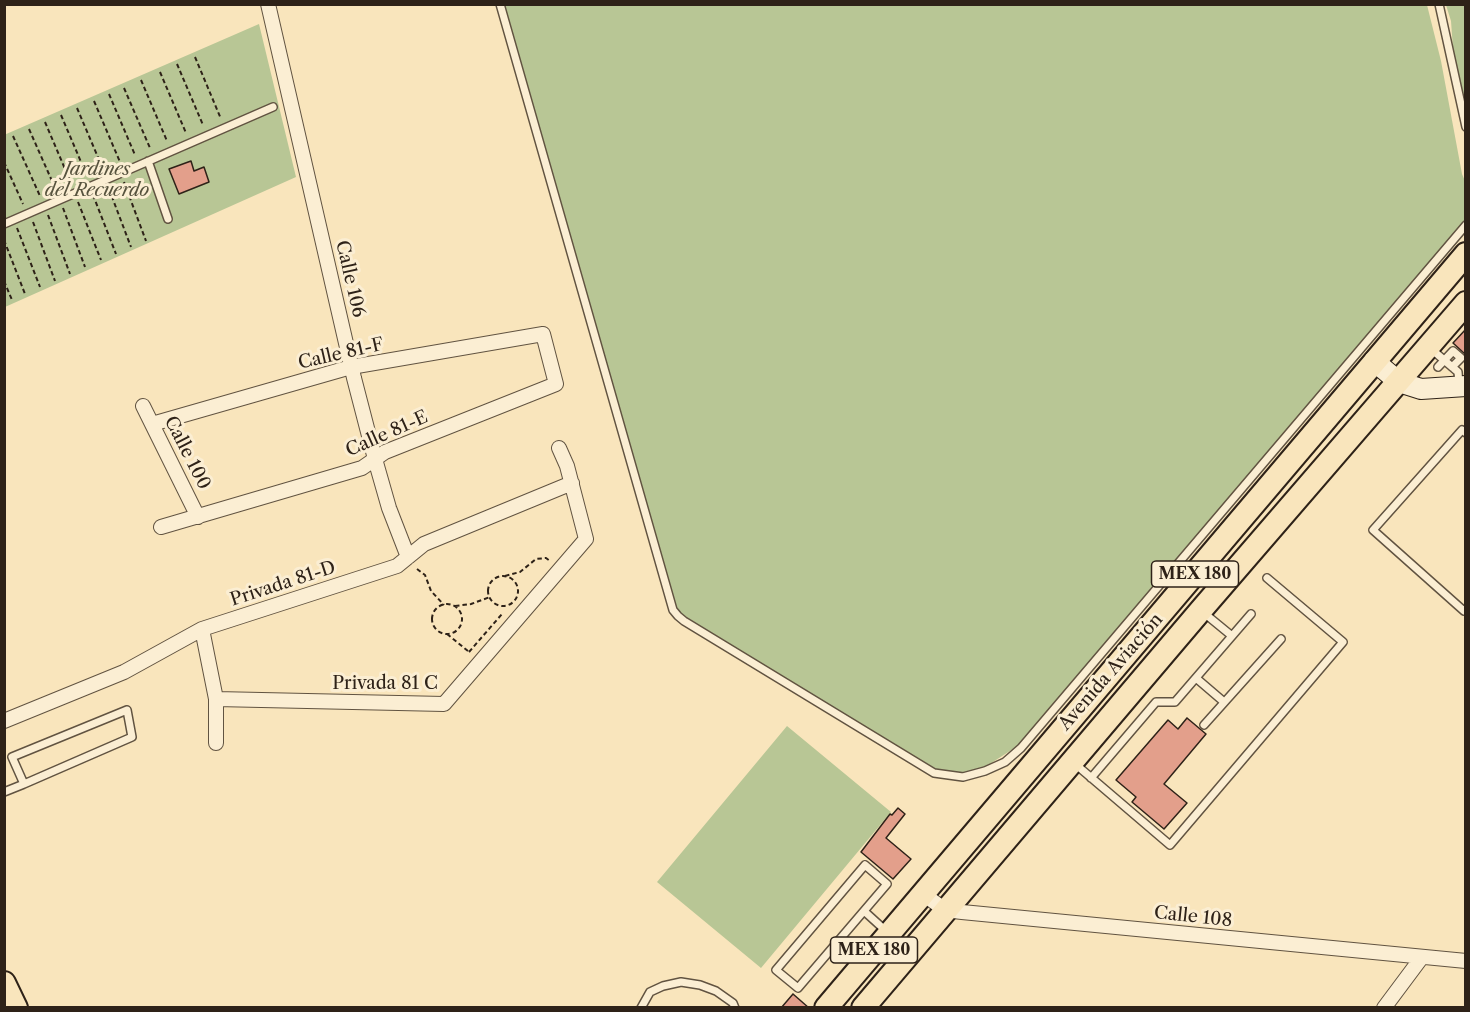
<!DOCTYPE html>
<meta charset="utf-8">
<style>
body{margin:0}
#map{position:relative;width:1470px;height:1012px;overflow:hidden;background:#f9e5bc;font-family:"Libre Caslon Text",serif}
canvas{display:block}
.frame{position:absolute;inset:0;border:6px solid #2e2218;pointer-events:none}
</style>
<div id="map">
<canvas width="1470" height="1012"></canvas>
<div class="frame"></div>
</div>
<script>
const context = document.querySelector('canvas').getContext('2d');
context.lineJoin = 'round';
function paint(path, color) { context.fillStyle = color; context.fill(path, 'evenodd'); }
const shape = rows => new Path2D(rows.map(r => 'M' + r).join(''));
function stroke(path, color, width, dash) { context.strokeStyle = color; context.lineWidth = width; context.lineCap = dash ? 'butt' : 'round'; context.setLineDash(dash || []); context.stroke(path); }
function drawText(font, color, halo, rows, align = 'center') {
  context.font = font + ' "Libre Caslon Text",serif'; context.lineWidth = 6; context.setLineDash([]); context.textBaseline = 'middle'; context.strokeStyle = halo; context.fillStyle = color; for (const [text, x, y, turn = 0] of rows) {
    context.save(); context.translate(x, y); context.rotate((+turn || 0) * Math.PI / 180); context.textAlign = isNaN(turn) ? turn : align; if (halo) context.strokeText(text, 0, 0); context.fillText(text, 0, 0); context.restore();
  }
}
paint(shape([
 [503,5,1427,5,1441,61,1462,174,1465,181,1465,223,1016,747,982,769,962,774,935,771,678,615,674,608],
 [1446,5,1465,5,1465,118,1454,63,1451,21],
 [259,24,296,177,5,307,4,135],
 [787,726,891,812,761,968,657,882]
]), '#b8c695');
const building = shape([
 [191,161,194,171,204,167,209,182,179,194,169,169,191,161],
 [1466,329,1466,355,1453,343,1466,329],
 [1187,718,1206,734,1164,784,1187,803,1164,829,1132,802,1136,797,1116,780,1168,720,1178,729,1187,718],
 [898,808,905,814,886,838,911,859,893,879,861,852,890,814,892,815,898,808],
 [793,994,809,1008,781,1008,793,994]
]);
paint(building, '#e39f8b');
stroke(building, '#2e2218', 1.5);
const service = shape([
 [500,4,673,610,678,616,684,621,934,773,963,777,985,771,1005,762,1021,748,1466,225],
 [1439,4,1466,127],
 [148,161,168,219],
 [4,224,273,107],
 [1430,348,1458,372,1459,384],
 [1438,367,1453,351,1461,358,1452,367],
 [1466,433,1462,430,1373,530,1464,611,1466,609],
 [1204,613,1232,636],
 [1196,678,1224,702],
 [1204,725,1281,639],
 [1074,763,1170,845,1343,642,1267,578],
 [1091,778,1156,702,1175,702,1251,614],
 [4,792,24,784,132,737,127,710,12,757,24,784],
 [865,865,887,884,798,988,776,970,865,865],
 [864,911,886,931],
 [641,1008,650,992,663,986,681,982,700,985,716,991,733,1003,735,1008]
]);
const minor = shape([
 [268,4,354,378,375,459,389,508,408,557],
 [143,406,198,517],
 [152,424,351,367,543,334,556,384,385,452,362,468,161,527],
 [202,629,216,699,216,743],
 [216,699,444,704,586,539,567,466,559,448],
 [4,721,124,672,202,629,397,566,424,544,572,483],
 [922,893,945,910,962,912,1466,961],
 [1384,1008,1422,957]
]);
const secondary = shape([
 [1374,361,1399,382,1421,389,1466,386]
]);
const primary = shape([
 [4,983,16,1008],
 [826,1008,1466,254],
 [863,1008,1201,610,1466,303]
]);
stroke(service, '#615341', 10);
stroke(minor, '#615341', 16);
stroke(secondary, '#2e2218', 22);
stroke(primary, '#2e2218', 26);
stroke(shape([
 [195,57,221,119],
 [177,64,203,125],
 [160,72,186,133],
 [141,80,167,141],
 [124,88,150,148],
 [109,94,135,155],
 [94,101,120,162],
 [77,108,103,169],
 [61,115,87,176],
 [45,122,71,183],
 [29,129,56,190],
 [13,136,40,196],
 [4,162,23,204],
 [124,182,146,241],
 [109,189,131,247],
 [93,195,116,254],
 [78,202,101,260],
 [63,208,85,267],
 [48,215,70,274],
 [33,222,55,281],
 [17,228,40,287],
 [4,240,25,294],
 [4,281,12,300],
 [417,569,425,575,431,591,444,605],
 [505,576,520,572,536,559,546,558,550,561],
 '488 591a15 15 0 1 1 30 0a15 15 0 1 1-30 0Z',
 '432 619a15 15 0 1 1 30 0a15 15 0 1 1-30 0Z',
 [455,606,471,604,490,597],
 [447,634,468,651],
 [469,652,502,614]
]), '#2e2218', 2, [4.5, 3]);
stroke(service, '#fbeed3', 7);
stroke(minor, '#fbeed3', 14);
stroke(secondary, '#fbeed3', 20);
stroke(primary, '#f9e5bc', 22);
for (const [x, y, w] of [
 [1195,574,87],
 [874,950,87]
]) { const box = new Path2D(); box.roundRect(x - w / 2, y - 13, w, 26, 4.5); context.fillStyle = '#fbeed3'; context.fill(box); stroke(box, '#2e2218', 1.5); }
drawText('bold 16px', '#2e2218', null, [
 ["MEX 180",1195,574],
 ["MEX 180",874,950]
]);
drawText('italic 18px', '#57533e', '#fbeed3', [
 ["Jardines",97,170],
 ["del Recuerdo",97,191]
]);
drawText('18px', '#2e2218', '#fbeed3', [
 ["Calle 106",350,279,77],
 ["Calle 81-F",341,354,-13],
 ["Calle 81-E",387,434,-24],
 ["Calle 100",187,453,63],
 ["Privada 81-D",283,584,-18],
 ["Avenida Aviación",1111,672,-49],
 ["Privada 81 C",385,684],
 ["Calle 108",1193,917,6]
]);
</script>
